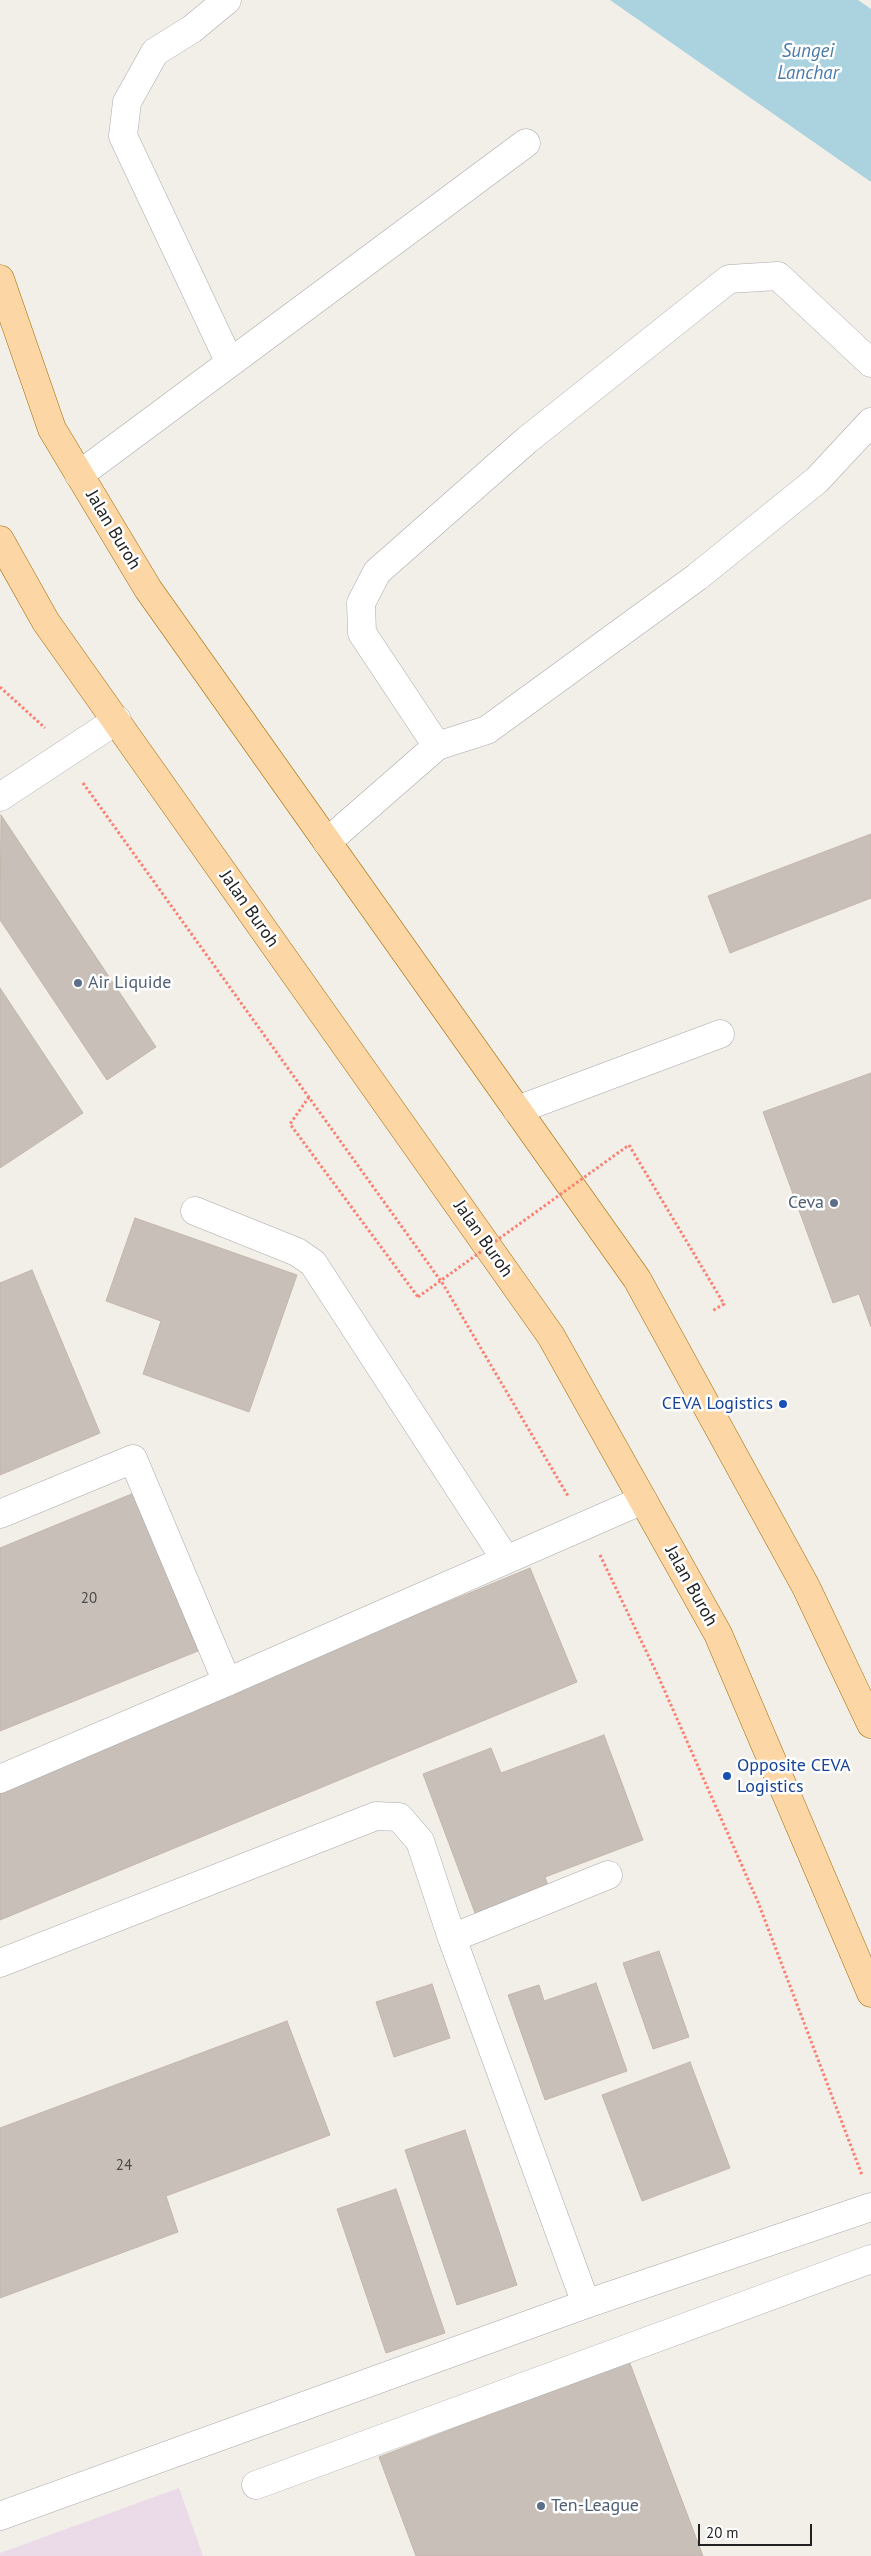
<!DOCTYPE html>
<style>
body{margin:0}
#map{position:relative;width:871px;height:2556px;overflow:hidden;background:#f2efe9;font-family:"PT Sans",sans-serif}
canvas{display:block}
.scale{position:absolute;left:698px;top:2524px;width:114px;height:22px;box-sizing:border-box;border:2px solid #222;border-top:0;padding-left:6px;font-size:15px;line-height:18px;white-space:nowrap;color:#222;-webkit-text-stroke:4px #fff;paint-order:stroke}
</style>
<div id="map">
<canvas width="871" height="2556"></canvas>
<div class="scale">20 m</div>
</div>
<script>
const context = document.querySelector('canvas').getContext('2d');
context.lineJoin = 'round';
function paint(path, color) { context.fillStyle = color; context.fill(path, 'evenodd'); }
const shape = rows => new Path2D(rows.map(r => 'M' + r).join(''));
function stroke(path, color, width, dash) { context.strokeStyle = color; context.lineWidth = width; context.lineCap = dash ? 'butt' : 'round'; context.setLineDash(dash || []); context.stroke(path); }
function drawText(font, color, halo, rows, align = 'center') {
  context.font = font + ' "PT Sans",sans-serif'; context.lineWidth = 5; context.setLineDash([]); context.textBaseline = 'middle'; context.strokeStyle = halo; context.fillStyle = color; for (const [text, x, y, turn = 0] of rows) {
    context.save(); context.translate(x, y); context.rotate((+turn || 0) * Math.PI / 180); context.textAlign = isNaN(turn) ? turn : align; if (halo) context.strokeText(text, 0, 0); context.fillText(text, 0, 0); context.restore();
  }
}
paint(shape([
 [179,2488,203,2556,0,2556,0,2553]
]), '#ebdbe8');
paint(shape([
 [610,0,858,0,871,9,871,182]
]), '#aad3df');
const building = shape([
 [1,815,156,1047,107,1080,0,920,1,815],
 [871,834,871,898,730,953,708,896,871,834],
 [0,988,83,1113,0,1168,0,988],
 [871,1073,871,1327,859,1294,833,1303,763,1112,871,1073],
 [135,1218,297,1275,249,1412,143,1374,161,1321,106,1301,135,1218],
 [32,1270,100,1433,0,1475,0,1283,32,1270],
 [134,1493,198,1651,0,1731,0,1548,134,1493],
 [530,1568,577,1682,0,1920,0,1787,530,1568],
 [604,1735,643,1840,545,1877,551,1894,478,1921,423,1774,491,1748,501,1773,604,1735],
 [659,1951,689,2037,653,2049,623,1963,659,1951],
 [596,1983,627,2071,545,2100,508,1995,539,1985,544,2001,596,1983],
 [432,1984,450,2038,394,2057,376,2002,432,1984],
 [287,2021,330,2135,166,2196,178,2232,0,2298,0,2128,287,2021],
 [690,2062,730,2168,642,2201,602,2095,690,2062],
 [465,2130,517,2285,457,2305,405,2150,465,2130],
 [396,2189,445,2333,386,2353,337,2209,396,2189],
 [629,2361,703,2556,416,2556,379,2457,629,2361]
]);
paint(building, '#c7bfb8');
stroke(building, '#c4b6ab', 1);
const minor = shape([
 [227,0,192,29,155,52,127,102,123,136,230,363],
 [79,475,526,143],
 [437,746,487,730,697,577,817,480,871,422],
 [0,797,117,720],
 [327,842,437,746,362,633,361,603,377,572,527,440,729,279,778,276,871,363],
 [517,1110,720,1034],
 [195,1211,297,1252,313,1263,506,1560],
 [0,1514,133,1459,227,1682],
 [0,1779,227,1682,643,1500],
 [452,1938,608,1875],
 [0,1963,376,1816,399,1817,420,1841,452,1938,586,2304],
 [256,2485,871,2259],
 [0,2516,586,2304,871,2207]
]);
const major = shape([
 [0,279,52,429,148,589,637,1279,806,1587,871,1724],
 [0,540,46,622,551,1336,718,1634,871,1993]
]);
stroke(minor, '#a9a9a9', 29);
stroke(major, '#a06b00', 29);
stroke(shape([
 [0,687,45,728],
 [83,783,443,1284,568,1496],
 [309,1097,290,1124,418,1297],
 [629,1145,724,1304,712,1311],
 [600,1555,659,1678,758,1902,862,2175]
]), '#fa8072', 3, [2.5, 2.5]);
stroke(minor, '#fff', 28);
stroke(major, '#fcd6a4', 28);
stroke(shape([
 [418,1297,629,1145]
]), '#fa8072', 3, [2.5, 2.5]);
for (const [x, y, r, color] of [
 [78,983,5,"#5c6f8a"],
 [834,1203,5,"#5c6f8a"],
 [783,1404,5,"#1a4fb4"],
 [727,1776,5,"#1a4fb4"],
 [541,2506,5,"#5c6f8a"]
]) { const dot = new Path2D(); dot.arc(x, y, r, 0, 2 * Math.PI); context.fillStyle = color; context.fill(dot); stroke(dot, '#fff', 2); }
drawText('15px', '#4b4948', null, [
 ["20",89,1599],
 ["24",124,2166]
]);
drawText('18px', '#222', '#fff', [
 ["Jalan Buroh",113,530,59],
 ["Jalan Buroh",249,909,55],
 ["Jalan Buroh",483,1239,55],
 ["Jalan Buroh",691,1586,61]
]);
drawText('18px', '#4e5e75', '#fff', [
 ["Air Liquide",88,983],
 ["Ceva",824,1203,"right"],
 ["Ten-League",551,2506]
], 'left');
drawText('18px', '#164399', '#fff', [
 ["CEVA Logistics",773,1404],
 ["Opposite CEVA",737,1766,"left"],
 ["Logistics",737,1787,"left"]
], 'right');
drawText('italic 19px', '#4a7aab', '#fff', [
 ["Sungei",808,52],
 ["Lanchar",808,74]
]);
</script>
